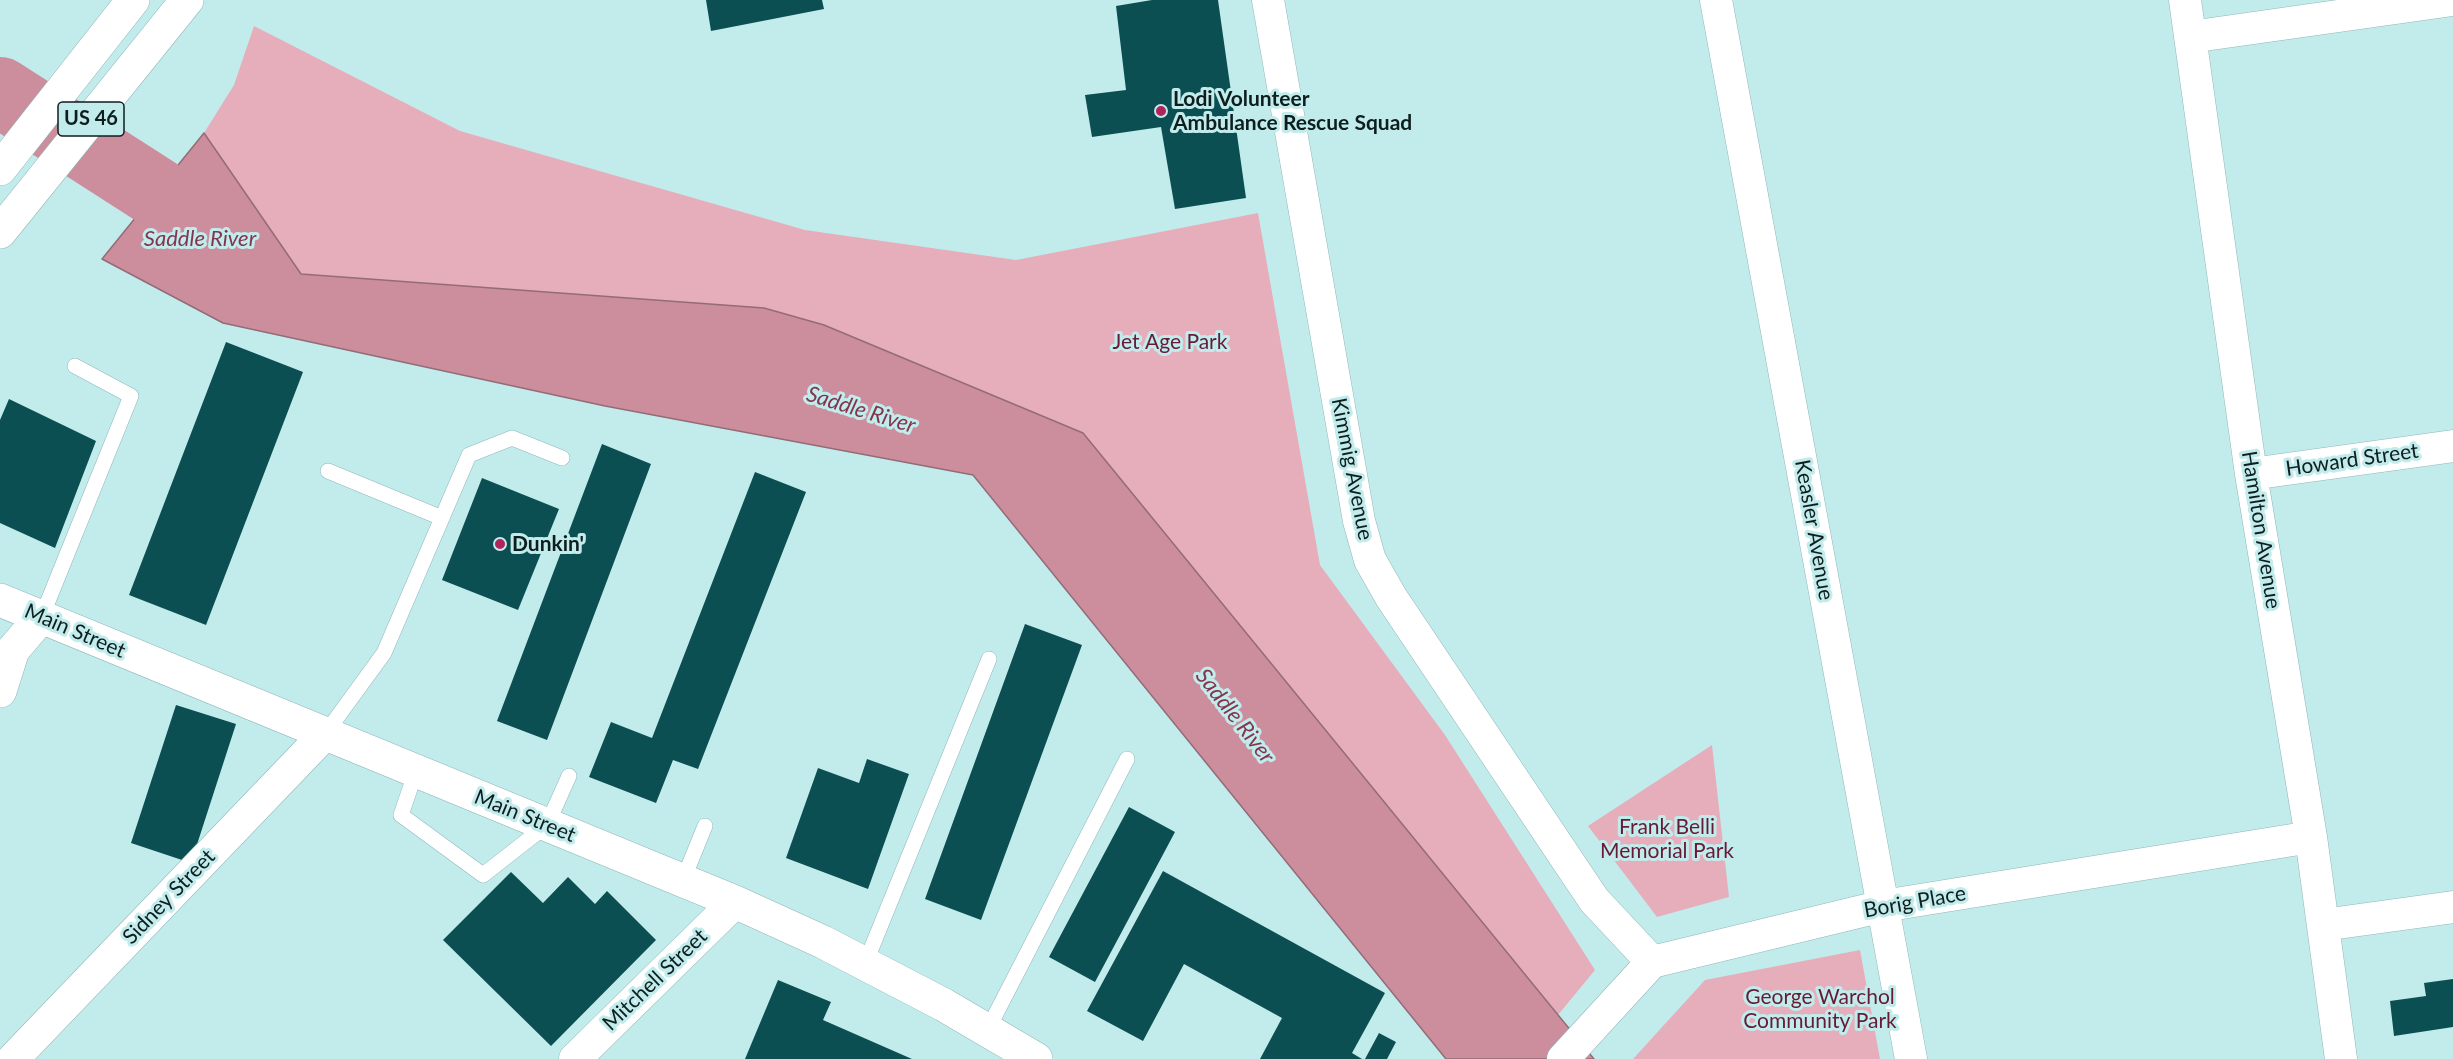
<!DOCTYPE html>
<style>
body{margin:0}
canvas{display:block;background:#c2ebec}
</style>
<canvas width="2453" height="1059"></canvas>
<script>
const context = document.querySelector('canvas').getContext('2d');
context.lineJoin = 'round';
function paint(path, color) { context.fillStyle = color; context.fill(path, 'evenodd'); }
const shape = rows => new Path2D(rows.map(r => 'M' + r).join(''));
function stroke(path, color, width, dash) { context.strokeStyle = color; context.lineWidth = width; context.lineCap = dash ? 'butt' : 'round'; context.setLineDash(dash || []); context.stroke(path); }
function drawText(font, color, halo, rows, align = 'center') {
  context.font = font + ' Lato,sans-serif'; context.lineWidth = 6; context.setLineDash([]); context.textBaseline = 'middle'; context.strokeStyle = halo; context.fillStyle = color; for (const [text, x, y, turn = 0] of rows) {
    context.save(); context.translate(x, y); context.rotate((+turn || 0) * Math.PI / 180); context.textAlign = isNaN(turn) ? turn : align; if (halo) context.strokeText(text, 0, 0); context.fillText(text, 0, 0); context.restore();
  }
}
paint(shape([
 [254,26,460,131,805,230,1016,260,1258,213,1320,565,1445,735,1595,970,1558,1015,1082,433,824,325,764,308,301,274,204,133,234,85],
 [1712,745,1729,897,1657,917,1588,826],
 [1860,950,1880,1059,1633,1059,1705,980]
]), '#e6aebb');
const water = shape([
 [204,133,301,274,764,308,824,325,1083,433,1594,1059,1446,1059,973,475,605,406,223,323,102,259,204,133]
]);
paint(water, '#cc8e9d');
stroke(water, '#936c77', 1.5);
stroke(shape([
 [0,92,156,192,231,252]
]), '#cc8e9d', 70);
paint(shape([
 [706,0,822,0,824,9,711,31],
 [1152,0,1218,0,1246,198,1175,209,1161,127,1092,137,1085,95,1126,90,1116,6],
 [226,342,303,372,206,625,129,595],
 [9,399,96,441,55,548,0,523,0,420],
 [602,444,651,464,547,740,497,721],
 [755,472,806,492,698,769,673,760,656,803,589,777,611,722,652,738],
 [482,478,559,509,518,610,442,580],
 [1025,624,1082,645,981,920,925,899],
 [176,705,236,724,191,863,131,843],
 [867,759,909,774,868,889,786,858,818,768,859,783],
 [1129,807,1175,832,1095,982,1049,957],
 [1163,871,1385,993,1352,1053,1362,1059,1260,1059,1282,1018,1184,964,1143,1041,1087,1011],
 [511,872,543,903,568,877,595,904,607,891,656,940,551,1046,443,940],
 [2453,979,2453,1027,2394,1036,2390,1001,2426,996,2424,983],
 [778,980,831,1002,823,1020,912,1059,745,1059],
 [1379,1033,1396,1042,1387,1059,1365,1059]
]), '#0c4f52');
const lane = shape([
 [328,471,442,518],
 [42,616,131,396,75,366],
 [325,734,384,653,469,455,512,438,562,458],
 [416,771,401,815,483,875,547,825,569,776],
 [683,880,705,826],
 [865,964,989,659],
 [987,1031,1127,759]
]);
const street = shape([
 [1268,0,1359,521,1370,560,1391,597,1594,900,1652,962],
 [1716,0,1911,1059],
 [2185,0,2251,474,2311,837,2341,1059],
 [2190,37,2451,0],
 [2251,474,2453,446],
 [2323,925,2453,907],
 [13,1059,325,734],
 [575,1059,735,902],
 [1563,1059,1652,962,1883,906,2311,837]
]);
const secondary = shape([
 [0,600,735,902,823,942,944,1005,1036,1059]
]);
const highway = shape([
 [0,169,133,0],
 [0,232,187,0],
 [0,691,13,650,42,616]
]);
stroke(lane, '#90b7b8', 16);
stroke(street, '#90b7b8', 33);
stroke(secondary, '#90b7b8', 34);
stroke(highway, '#90b7b8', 34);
stroke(lane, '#fff', 15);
stroke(street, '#fff', 32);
stroke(secondary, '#fff', 33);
stroke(highway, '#fff', 33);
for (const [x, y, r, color] of [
 [1161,111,6,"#b0235b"],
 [500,544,6,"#b0235b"]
]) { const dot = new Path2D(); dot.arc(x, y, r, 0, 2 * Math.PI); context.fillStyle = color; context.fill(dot); stroke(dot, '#c2ebec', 2); }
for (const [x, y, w] of [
 [91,119,66]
]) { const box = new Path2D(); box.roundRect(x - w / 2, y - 17, w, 34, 4.5); context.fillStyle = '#c2ebec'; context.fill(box); stroke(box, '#0e1e1e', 1.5); }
drawText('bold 20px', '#0e1e1e', null, [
 ["US 46",91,119]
]);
drawText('bold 21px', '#0e1e1e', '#c2ebec', [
 ["Lodi Volunteer",1173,99],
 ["Ambulance Rescue Squad",1173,123],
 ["Dunkin'",512,544]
], 'left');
drawText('21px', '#651b35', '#c2ebec', [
 ["Jet Age Park",1170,342],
 ["Frank Belli",1667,827],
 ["Memorial Park",1667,851],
 ["George Warchol",1820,997],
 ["Community Park",1820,1021]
]);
drawText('21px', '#0e1e1e', '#c2ebec', [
 ["Howard Street",2352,460,-8],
 ["Kimmig Avenue",1352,469,79],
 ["Keasler Avenue",1814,530,80],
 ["Hamilton Avenue",2261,530,81],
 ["Main Street",75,631,23],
 ["Main Street",525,816,22],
 ["Sidney Street",169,897,-46],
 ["Borig Place",1915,902,-10],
 ["Mitchell Street",655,980,-44]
]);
drawText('italic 22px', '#82364e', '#c2ebec', [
 ["Saddle River",200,239],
 ["Saddle River",861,410,17],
 ["Saddle River",1235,716,52]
]);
</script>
